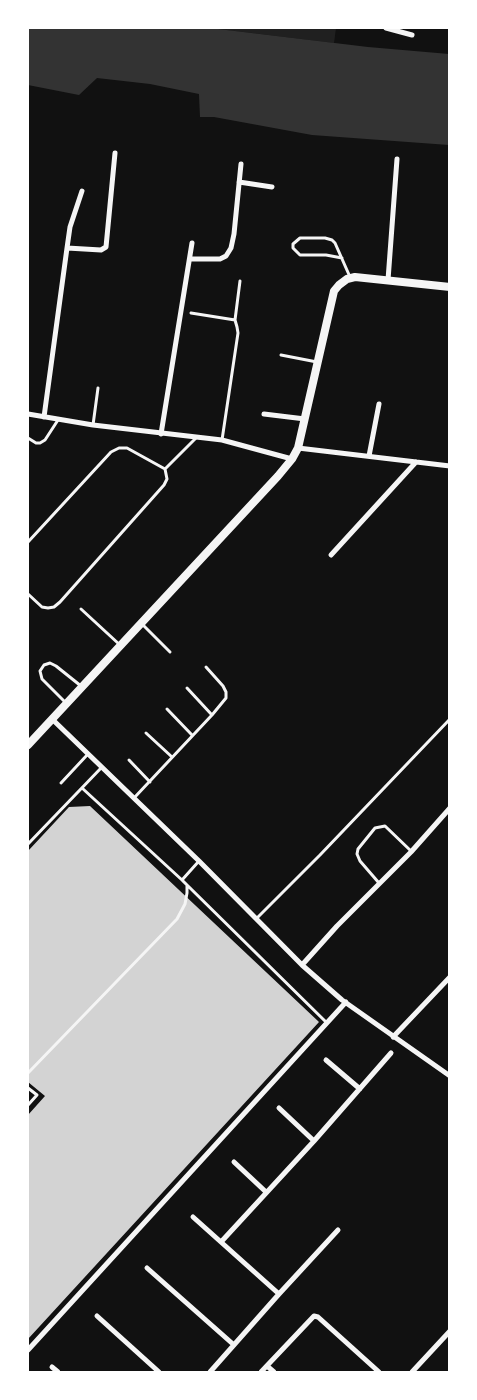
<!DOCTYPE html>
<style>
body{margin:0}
#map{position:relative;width:477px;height:1400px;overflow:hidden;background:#111;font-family:"PT Sans",sans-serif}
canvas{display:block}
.frame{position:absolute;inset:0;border:29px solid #fff;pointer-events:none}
</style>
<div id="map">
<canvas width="477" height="1400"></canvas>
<div class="frame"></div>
</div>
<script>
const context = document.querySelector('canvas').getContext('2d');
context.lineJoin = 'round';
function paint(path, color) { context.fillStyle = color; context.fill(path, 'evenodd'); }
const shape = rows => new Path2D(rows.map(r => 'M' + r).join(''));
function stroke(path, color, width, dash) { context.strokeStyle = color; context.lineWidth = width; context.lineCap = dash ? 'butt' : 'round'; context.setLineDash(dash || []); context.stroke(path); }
paint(shape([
 [210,28,336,28,334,43]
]), '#202020');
paint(shape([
 [28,28,210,28,368,47,449,54,449,145,312,135,214,117,200,117,199,94,150,84,97,78,79,95,28,85]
]), '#333');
paint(shape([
 [90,806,319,1022,28,1339,28,1115,45,1096,28,1082,28,851,69,807]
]), '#d3d3d3');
stroke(shape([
 [342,258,326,255,300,255,293,248,293,244,300,238,325,238,332,240,335,243,350,277],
 [191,313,235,320,237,327,238,333,222,440],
 [235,320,240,281],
 [281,355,317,362],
 [93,425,98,388],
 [28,438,36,443,40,443,45,440,58,420],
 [28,542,111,452,119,448,127,448,165,469,196,438],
 [28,594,42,607,48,608,54,607,60,602,164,485,167,479,165,469],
 [81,609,120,645],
 [142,624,170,652],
 [187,688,212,715],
 [66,703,42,679,40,671,44,665,50,663,56,666,81,686],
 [167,709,192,735],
 [146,733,172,757],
 [129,760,150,782],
 [61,783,88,754],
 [82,788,182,880],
 [134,798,212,715,226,698,226,692,223,686,206,667],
 [28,844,102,767],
 [379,883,360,861,357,854,358,849,375,828,385,826,411,851],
 [187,885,327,1023],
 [256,919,320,855,450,719],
 [28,1073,177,919,185,904,187,893,187,885,182,880,199,861],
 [28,1088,37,1095,28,1105]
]), '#f5f5f5', 3);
stroke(shape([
 [386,28,412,35],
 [239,182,272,187],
 [67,248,70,227,82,191],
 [190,259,220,259,226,256,231,248,234,234,241,164],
 [388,280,397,159],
 [28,414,93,425,222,440,292,459],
 [264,414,305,419],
 [44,417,67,248,101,250,106,247,115,153],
 [161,434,192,243],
 [298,448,450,466],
 [369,456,379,404],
 [331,555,416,462],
 [52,719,199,861,302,965,342,1000,450,1076],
 [302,965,337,926,411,852,450,808],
 [393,1037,450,977],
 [326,1060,360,1089],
 [279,1108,314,1141],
 [234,1162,266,1192],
 [193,1217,279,1294],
 [221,1242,314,1141,391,1053],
 [147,1268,234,1345],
 [97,1316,159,1372],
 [28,1350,346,1002],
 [267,1366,274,1372],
 [52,1367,58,1372],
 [210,1372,279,1294,338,1230],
 [261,1372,314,1316,318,1317,379,1372],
 [412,1372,450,1331]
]), '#f5f5f5', 5);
stroke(shape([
 [28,745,278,476,292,459,298,448,334,291,339,285,347,279,355,277,450,287]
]), '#f5f5f5', 8);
</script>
